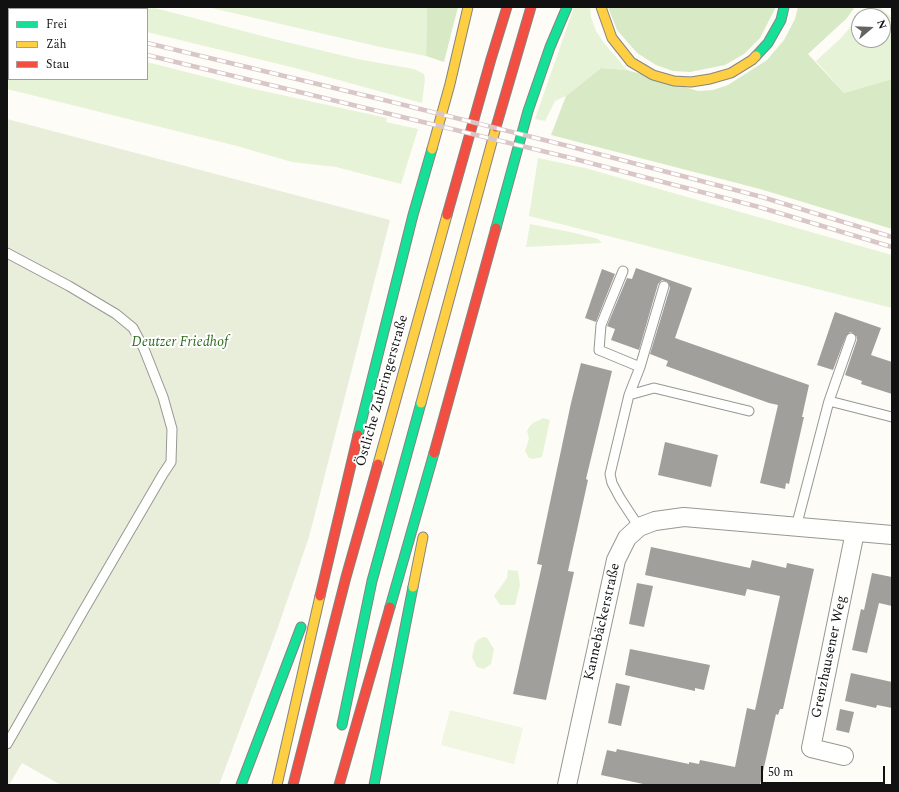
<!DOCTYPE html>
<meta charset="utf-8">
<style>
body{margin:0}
#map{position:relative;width:899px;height:792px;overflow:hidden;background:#fdfcf7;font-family:Spectral,serif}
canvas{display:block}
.frame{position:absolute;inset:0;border:8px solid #111;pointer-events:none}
.legend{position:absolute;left:8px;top:8px;width:140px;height:72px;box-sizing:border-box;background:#fff;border:1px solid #a0a0a0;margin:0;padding:5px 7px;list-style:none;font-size:12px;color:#111}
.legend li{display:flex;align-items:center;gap:8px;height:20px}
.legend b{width:20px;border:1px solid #a0a0a0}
.north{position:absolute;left:851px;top:8px;width:40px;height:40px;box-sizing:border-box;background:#fff;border:1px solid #a0a0a0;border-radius:50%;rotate:71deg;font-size:11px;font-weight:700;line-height:16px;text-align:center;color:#111}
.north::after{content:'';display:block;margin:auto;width:14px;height:18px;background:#646362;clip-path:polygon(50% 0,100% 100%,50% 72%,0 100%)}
.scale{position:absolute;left:761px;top:766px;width:124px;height:18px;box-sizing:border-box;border:2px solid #111;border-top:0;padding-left:5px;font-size:12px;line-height:14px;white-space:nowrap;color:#111;-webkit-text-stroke:3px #fff;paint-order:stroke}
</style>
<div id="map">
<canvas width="899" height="792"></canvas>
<div class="frame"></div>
<ul class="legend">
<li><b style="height:5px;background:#16e098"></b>Frei</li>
<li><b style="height:5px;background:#ffcf43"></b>Zäh</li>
<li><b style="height:5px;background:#f24e42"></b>Stau</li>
</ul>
<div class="north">N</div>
<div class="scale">50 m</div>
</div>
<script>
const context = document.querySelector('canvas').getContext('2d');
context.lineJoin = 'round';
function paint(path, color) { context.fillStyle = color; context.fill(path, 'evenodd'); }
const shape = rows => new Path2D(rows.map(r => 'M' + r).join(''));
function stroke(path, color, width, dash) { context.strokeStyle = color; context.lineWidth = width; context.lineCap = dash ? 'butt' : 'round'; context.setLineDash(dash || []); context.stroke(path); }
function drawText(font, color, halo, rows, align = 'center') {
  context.font = font + ' Spectral,serif'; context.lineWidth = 4; context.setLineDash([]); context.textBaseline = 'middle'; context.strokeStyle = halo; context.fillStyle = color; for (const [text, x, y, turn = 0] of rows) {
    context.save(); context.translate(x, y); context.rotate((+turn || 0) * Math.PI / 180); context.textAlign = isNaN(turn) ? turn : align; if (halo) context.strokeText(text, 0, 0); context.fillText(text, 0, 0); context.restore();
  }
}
paint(shape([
 [37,7,151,7,274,39,357,59,414,69,424,74,425,79,422,103,295,68,147,32,147,9,46,9],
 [207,7,427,7,426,56,376,46],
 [574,7,590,7,591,17,596,31,604,43,627,70,601,68,566,96,555,101,545,121,535,119],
 [867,7,879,7,892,18,892,79,844,93,816,61,840,39,859,17,859,40,883,40,883,16,860,16],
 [7,28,9,29,9,79,147,79,147,62,245,87,387,118,386,122,418,129,401,184,336,167,292,162,237,146,7,89],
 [538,158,585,168,892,255,892,308,529,216],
 [530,224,575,233,598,239,602,243,526,247],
 [543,418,550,420,542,457,533,459,529,458,525,451,529,439,527,431,529,427,533,423],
 [508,570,518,571,520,585,515,605,500,605,494,596,507,578],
 [484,637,487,638,494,649,491,664,484,669,477,667,472,657,475,643,479,639]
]), '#e7f3d7');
paint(shape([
 [427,7,458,7,444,62,426,56],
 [608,7,776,7,760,38,744,54,725,65,690,72,673,71,656,65,637,53,617,30],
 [798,7,855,7,846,19,808,54,844,93,892,79,892,229,760,189,551,135,566,96,601,68,627,70,698,91,713,90,728,85,767,60,784,40,795,19]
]), '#d8eac5');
paint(shape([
 [7,119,390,220,309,537,277,630,219,785,61,785,22,763,9,785,7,785]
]), '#e9eedb');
paint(shape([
 [450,710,523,728,514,764,441,745]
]), '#f0f6e1');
paint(shape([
 [636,268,692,288,675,338,809,385,802,417,804,417,794,461,789,484,786,483,785,489,760,483,778,405,769,403,666,366,668,361,650,354,670,288,668,282,662,280,658,284,639,350,611,340,615,329,607,326,627,278,632,279],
 [602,269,615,274,596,322,585,318],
 [835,312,881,328,871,355,892,362,892,394,861,384,862,381,845,375,857,340,857,337,853,333,850,332,846,336,833,370,817,365],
 [581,363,612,371,586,479,588,480,568,571,574,572,546,700,513,694,542,565,537,564,571,403],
 [665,442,718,455,711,487,658,475],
 [651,547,750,568,752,560,786,568,787,563,814,569,783,709,780,709,778,715,776,714,760,785,648,785,601,775,607,750,616,752,617,749,689,764,689,762,699,764,700,760,735,767,747,708,755,710,780,596,747,589,745,596,645,575],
 [872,573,892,577,892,606,879,603,867,653,852,650,861,609,864,610],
 [637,583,653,586,644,627,629,624],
 [630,649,710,665,704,690,695,688,695,691,625,675],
 [851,673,892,682,892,708,877,705,876,708,845,701],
 [616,683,630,686,621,726,608,723],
 [840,709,854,712,849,733,836,730]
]), '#a19f9c');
const lane = shape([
 [7,253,69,286,116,314,133,328,144,349,163,397,172,429,171,462,163,474,82,613,7,744],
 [623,271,601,325,599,350,640,367,629,395],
 [640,367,664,286],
 [829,401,851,338],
 [639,527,620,498,612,483,610,474,629,395,654,388,749,411],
 [796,527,829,401,892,417]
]);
const street = shape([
 [844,756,811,748,855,532],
 [567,785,616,560,627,538,639,527,655,521,684,517,892,535]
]);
const fast = shape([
 [756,56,768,43,781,20,784,7],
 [496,228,528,111,550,47,567,7],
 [358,435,413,215,432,149],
 [390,607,434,453],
 [342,725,372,581,421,403],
 [241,785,301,627],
 [374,785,413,587]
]);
const slow = shape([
 [601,7,612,38,631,62,653,75,674,81,691,82,710,79,731,73,752,60,756,56],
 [432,149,450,84,468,7],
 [421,403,496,127],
 [378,464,447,215],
 [413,587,423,537],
 [277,785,320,596]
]);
const jam = shape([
 [496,127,531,7],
 [447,215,491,59,507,7],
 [434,453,496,228],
 [320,596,358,435],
 [293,785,346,577,378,464],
 [339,785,390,607]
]);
stroke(lane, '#979795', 11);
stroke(street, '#979795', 20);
stroke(fast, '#858482', 11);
stroke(slow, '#858482', 11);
stroke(jam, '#858482', 11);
stroke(lane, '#fffffe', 9);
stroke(street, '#fffffe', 18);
stroke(fast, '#16e098', 9);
stroke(slow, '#ffcf43', 9);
stroke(jam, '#f24e42', 9);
const rail = shape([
 [7,11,9,12],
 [7,22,9,22],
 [147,43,384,100,572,147,762,197,892,237],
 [147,55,571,158,759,207,892,247]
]);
stroke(rail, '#d9c6c7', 4.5);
stroke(rail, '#fff', 3, [9]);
drawText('italic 14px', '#2f6b1f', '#fff', [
 ["Deutzer Friedhof",180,343]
]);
drawText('14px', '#111', '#fff', [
 ["Östliche Zubringerstraße",383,391,-74],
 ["Kannebäckerstraße",603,622,-77],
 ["Grenzhausener Weg",830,657,-78]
]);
</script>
